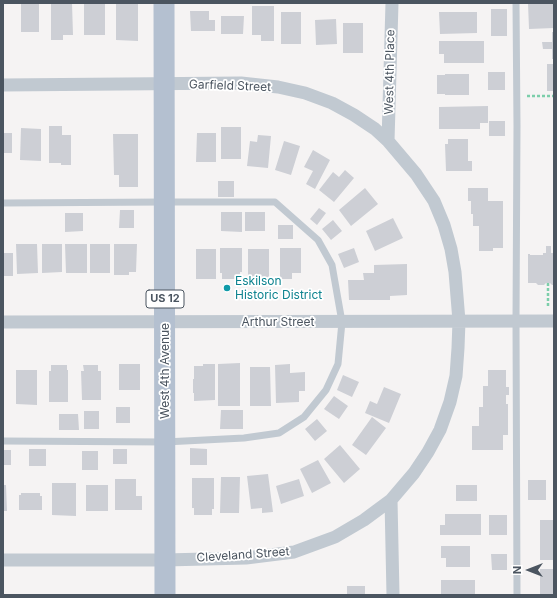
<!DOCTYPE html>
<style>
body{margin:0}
#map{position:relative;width:557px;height:598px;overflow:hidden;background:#f5f3f3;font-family:Inter,sans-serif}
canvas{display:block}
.frame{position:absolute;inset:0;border:4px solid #4b5560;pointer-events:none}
.north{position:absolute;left:509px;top:550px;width:40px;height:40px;-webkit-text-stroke:3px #fff;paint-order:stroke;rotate:270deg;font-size:11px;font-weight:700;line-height:16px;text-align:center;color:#4b5560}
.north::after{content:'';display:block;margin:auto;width:14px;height:18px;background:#4b5560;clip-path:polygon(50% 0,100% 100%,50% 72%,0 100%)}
</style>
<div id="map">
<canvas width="557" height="598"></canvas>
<div class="frame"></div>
<div class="north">N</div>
</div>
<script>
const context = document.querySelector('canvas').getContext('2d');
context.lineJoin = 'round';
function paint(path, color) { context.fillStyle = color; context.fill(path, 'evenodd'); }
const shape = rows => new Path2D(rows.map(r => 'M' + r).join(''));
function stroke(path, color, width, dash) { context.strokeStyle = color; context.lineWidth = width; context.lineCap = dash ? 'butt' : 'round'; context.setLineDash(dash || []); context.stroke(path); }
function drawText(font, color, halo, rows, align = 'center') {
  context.font = font + ' Inter,sans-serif'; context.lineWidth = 3.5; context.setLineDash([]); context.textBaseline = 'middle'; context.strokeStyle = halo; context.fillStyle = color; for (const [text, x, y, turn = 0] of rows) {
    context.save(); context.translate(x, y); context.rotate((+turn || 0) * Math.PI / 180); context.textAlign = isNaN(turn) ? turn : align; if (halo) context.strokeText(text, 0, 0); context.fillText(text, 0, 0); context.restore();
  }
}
paint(shape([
 [21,3,39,3,39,32,21,32],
 [51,3,72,3,73,35,63,35,63,40,51,40],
 [84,3,105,3,105,35,84,35],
 [116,3,138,3,138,41,116,40],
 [528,3,554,3,554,28,529,29],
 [252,6,274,6,274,41,261,41,261,35,252,35],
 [491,9,507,9,507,36,491,36],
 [190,11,209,11,209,20,215,20,215,31,191,31],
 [281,12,301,12,301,44,281,44],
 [439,12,477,12,477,33,440,34],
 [221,16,244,16,243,34,221,34],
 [336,19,337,44,316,45,315,20],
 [343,23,363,23,363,53,343,53],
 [552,32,554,32,554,59,552,59,552,49,543,49,542,42,552,42],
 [439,41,484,41,484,63,444,63,444,54,439,54],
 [547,64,554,64,554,91,547,91],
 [488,72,505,72,505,90,488,90],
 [445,74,469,74,469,95,445,95,445,94,437,94,437,75,445,75],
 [488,106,488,123,480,123,480,129,439,129,439,107],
 [489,121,505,121,505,136,489,136],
 [49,126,62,126,62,135,71,135,71,165,61,165,61,163,49,163],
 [221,127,241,127,241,159,221,159],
 [21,128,41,129,41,161,20,160],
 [3,133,12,133,12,153,3,153],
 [197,133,216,133,216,162,196,162],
 [113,134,138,134,138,187,119,187,119,175,114,175],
 [258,135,271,136,268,168,247,166,250,141,257,142],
 [448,139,468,139,468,161,472,161,472,171,446,171,445,144,448,144],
 [284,141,300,146,291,175,275,170],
 [313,150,330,160,315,189,306,184,313,171,304,167],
 [345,170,354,178,334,202,319,190,333,172,339,177],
 [218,181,234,181,234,197,218,197],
 [365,188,378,204,351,226,339,210],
 [468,188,488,188,488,201,503,201,503,248,493,248,493,251,479,251,479,226,473,226,473,214,471,214,471,201,468,201],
 [319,208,326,213,317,225,310,219],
 [120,210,134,210,134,228,119,228],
 [221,212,242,212,242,232,221,231],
 [245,212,265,212,265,231,245,231],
 [65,213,83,213,83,231,65,232],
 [393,218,403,238,375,251,366,231],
 [333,220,342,231,331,240,322,229],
 [278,225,293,225,293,239,278,239],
 [16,244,37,244,38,273,17,274],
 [42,244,62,244,62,272,42,273],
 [65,244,87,244,87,273,66,273],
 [90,244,110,244,110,273,90,273],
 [114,244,137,244,136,272,129,272,129,275,114,275],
 [546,246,551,246,551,253,553,253,553,255,554,255,554,285,552,285,550,283,546,283,544,285,538,285,536,283,528,283,528,254,530,254,530,255,543,255,543,253,546,253],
 [220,248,242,248,242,272,240,272,240,279,222,279,222,273,220,273],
 [280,248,301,248,301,273,292,273,292,279,280,279],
 [354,248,359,262,344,268,338,254],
 [196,249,216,249,216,279,196,279],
 [248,249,269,249,269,280,248,280],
 [3,253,13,253,13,276,3,276],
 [407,264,407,295,390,296,390,300,349,300,348,280,364,280,363,273,374,273,374,265],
 [240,363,240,406,218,406,218,364],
 [119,364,140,364,140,390,119,390],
 [203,364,215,364,215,400,194,401,194,393,193,393,193,379,194,379,194,366,203,366],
 [290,364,290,373,305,372,305,391,299,391,299,402,276,403,275,365],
 [51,365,67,365,67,370,68,370,68,402,49,402,49,371,51,371],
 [83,365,98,365,98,371,101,371,101,400,82,400,81,371,84,371],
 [250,367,270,367,271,406,250,406],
 [16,370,37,370,37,405,16,404],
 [488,370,506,370,506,387,509,387,509,395,506,395,506,404,508,404,508,435,503,435,503,450,472,450,472,426,479,426,479,407,483,407,483,386,488,386],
 [343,375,359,382,352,397,337,390],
 [384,387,401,394,389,423,365,413,370,401,377,404],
 [334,396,348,406,339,419,324,409],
 [116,407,130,407,130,423,116,423],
 [221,410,243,410,243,429,220,429],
 [84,411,99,411,99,429,84,429],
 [59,414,78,414,79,430,59,430],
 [372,417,386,428,366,455,352,445],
 [317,419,327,431,315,441,305,429],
 [340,445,360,469,344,483,324,459],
 [190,448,207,449,207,465,190,465],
 [29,449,46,449,46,466,29,466],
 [113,449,127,449,127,464,113,464],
 [3,450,11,450,11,465,3,465],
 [82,451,98,451,98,470,82,470],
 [318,460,331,483,312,493,300,469],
 [268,474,273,512,262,513,262,508,251,509,247,476],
 [221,477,240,477,239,513,220,513],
 [192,478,214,478,214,509,212,509,212,515,194,515,194,508,192,508],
 [115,479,136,479,136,496,142,496,142,510,115,510],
 [299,479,304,496,281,504,276,486],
 [528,480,546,480,546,500,528,500],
 [52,483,76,483,76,516,52,515],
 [3,485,6,485,7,511,3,511],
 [86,485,108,485,108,511,86,511],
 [456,485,477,485,477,501,456,501],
 [21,493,40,493,40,496,42,496,42,510,19,510,19,495,21,495],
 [445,514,481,514,481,535,440,535,440,525,445,525],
 [489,515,507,515,507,535,489,535],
 [540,520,554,520,554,560,540,560],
 [441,546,470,546,470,567,446,567,446,558,441,558],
 [491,554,507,554,507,570,492,570],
 [540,569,554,569,554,595,540,595],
 [441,580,475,580,475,595,441,595],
 [347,586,365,586,365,595,347,595]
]), '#cdcfd5');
stroke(shape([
 [553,61,554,61],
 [527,96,554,96],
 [548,283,548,308]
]), '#7cceaa', 2.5, [3, 2]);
stroke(shape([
 [516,3,517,126,516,321,517,595],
 [3,203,164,202,275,202,318,240,332,265,342,322,338,364,326,390,304,417,279,433,244,438,165,442,3,441]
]), '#c1c9d1', 7);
stroke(shape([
 [3,85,241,83,278,87,305,93,332,103,354,115,375,129,388,141,416,174,434,201,444,225,451,249,455,272,459,321,458,348,456,376,450,402,440,430,428,452,414,473,391,500,364,520,335,537,294,552,246,558,165,560,3,560],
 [388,141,392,3],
 [3,322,554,321],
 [391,500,393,595]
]), '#c1c9d1', 13);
stroke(shape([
 [164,3,165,595]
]), '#b4c0d0', 21);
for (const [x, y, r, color] of [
 [227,288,4,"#0f9aa8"]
]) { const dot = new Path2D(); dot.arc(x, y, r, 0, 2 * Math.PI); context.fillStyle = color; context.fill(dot); stroke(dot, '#fff', 1.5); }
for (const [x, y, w] of [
 [165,299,38]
]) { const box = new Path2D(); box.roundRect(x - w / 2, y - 9, w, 18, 3); context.fillStyle = '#fff'; context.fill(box); stroke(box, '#4b5560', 1); }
drawText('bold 11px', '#4b5560', null, [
 ["US 12",165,299]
]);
drawText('12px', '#4b5560', '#fff', [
 ["West 4th Place",390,72,-89],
 ["Garfield Street",230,86,2],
 ["Arthur Street",278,322],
 ["West 4th Avenue",165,371,-90],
 ["Cleveland Street",243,555,-4]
]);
drawText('12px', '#0d838f', '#fff', [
 ["Eskilson",235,281],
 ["Historic District",235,295]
], 'left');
</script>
